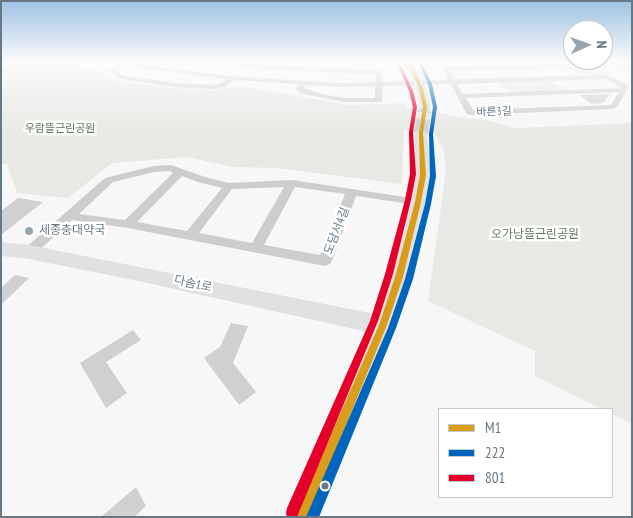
<!DOCTYPE html>
<meta charset="utf-8">
<style>
body{margin:0}
#map{position:relative;width:633px;height:518px;overflow:hidden;background:#f7f7f7;font-family:"PT Sans Narrow",sans-serif}
canvas{display:block}
.frame{position:absolute;inset:0;border:2px solid #677987;pointer-events:none}
.legend{position:absolute;left:438px;top:408px;width:175px;height:90px;box-sizing:border-box;background:#fff;border:1px solid #c2c9cf;margin:0;padding:6px 9px;list-style:none;font-size:15px;color:#677987}
.legend li{display:flex;align-items:center;gap:10px;height:25px}
.legend b{width:25px;border:1px solid #c2c9cf}
.north{position:absolute;left:563px;top:20px;width:50px;height:50px;box-sizing:border-box;background:#fff;border:1px solid #c2c9cf;border-radius:50%;rotate:88deg;font-size:14px;font-weight:700;line-height:20px;text-align:center;color:#677987}
.north::after{content:'';display:block;margin:auto;width:18px;height:22px;background:#99a5ae;clip-path:polygon(50% 0,100% 100%,50% 72%,0 100%)}
</style>
<div id="map">
<canvas width="633" height="518"></canvas>
<div class="frame"></div>
<ul class="legend">
<li><b style="height:6px;background:#da9d1b"></b>M1</li>
<li><b style="height:6px;background:#0065bd"></b>222</li>
<li><b style="height:6px;background:#e4002b"></b>801</li>
</ul>
<div class="north">N</div>
</div>
<script>
const context = document.querySelector('canvas').getContext('2d');
context.lineJoin = 'round';
function paint(path, color) { context.fillStyle = color; context.fill(path, 'evenodd'); }
const shape = rows => new Path2D(rows.map(r => 'M' + r).join(''));
function stroke(path, color, width, dash) { context.strokeStyle = color; context.lineWidth = width; context.lineCap = dash ? 'butt' : 'round'; context.setLineDash(dash || []); context.stroke(path); }
function drawText(font, color, halo, rows, align = 'center') {
  context.font = font + ' "PT Sans Narrow","Noto Sans KR",sans-serif'; context.lineWidth = 5; context.setLineDash([]); context.textBaseline = 'middle'; context.strokeStyle = halo; context.fillStyle = color; for (const [text, x, y, turn = 0] of rows) {
    context.save(); context.translate(x, y); context.rotate((+turn || 0) * Math.PI / 180); context.textAlign = isNaN(turn) ? turn : align; if (halo) context.strokeText(text, 0, 0); context.fillText(text, 0, 0); context.restore();
  }
}
paint(shape([
 [584,62,632,62,632,74],
 [1,67,39,70,77,67,101,71,114,80,171,88,209,90,242,86,348,105,405,103,405,108,432,111,463,118,481,119,516,128,632,123,632,424,612,414,612,409,602,409,535,376,535,351,428,301,446,171,444,152,435,133,404,130,402,184,277,168,233,167,187,157,112,163,68,198,17,193,7,164,1,163],
 [551,80,568,91,510,93,496,82]
]), '#e6e9e4');
paint(shape([
 [610,94,603,103,592,104,579,95],
 [18,198,43,202,1,235,1,211],
 [15,275,29,278,1,305,1,288],
 [231,323,248,326,233,363,256,392,239,405,204,358,220,347],
 [133,330,141,340,106,362,127,393,106,408,80,363],
 [136,487,146,506,134,517,101,517]
]), '#ced0d1');
stroke(shape([
 [424,112,425,107]
]), '#ccd1d5', 10, [10, 5]);
stroke(shape([
 [421,133,424,111]
]), '#ccd1d5', 14, [14, 7]);
paint(shape([
 [12,62,44,65,85,62,75,66,44,69,10,65,12,62],
 [103,62,123,62,230,76,339,83,376,82,376,74,287,71,210,64,207,62,379,70,382,72,382,82,448,80,443,69,446,67,561,64,610,76,629,86,617,107,613,109,470,115,466,113,451,84,383,86,382,102,344,102,300,93,296,89,298,84,233,80,226,87,214,89,174,87,120,79,109,71,117,65,103,62],
 [124,66,226,79,221,83,214,85,174,83,122,75,116,71,124,66],
 [561,68,593,75,455,79,450,71,561,68],
 [607,79,621,88,463,94,457,84,607,79],
 [305,85,339,87,375,86,375,98,344,98,322,94,306,89,304,88,305,85],
 [619,92,611,105,473,110,466,98,619,92],
 [171,165,205,177,229,183,292,180,418,199,424,202,418,205,356,196,332,261,330,264,325,266,128,228,72,220,34,255,24,255,22,252,24,249,105,178,154,166,171,165],
 [170,171,173,173,125,220,79,214,113,182,154,172,170,171],
 [182,176,198,182,222,188,187,231,137,222,182,176],
 [284,187,252,243,199,233,232,189,284,187],
 [295,187,345,194,320,255,264,245,295,187]
]), '#cccdce');
paint(shape([
 [404,62,413,62,426,88,431,107,429,109,421,109,419,107,416,88,404,62],
 [421,129,427,133,431,175,410,277,395,325,318,517,284,517,368,332,134,280,29,259,1,256,1,242,29,245,375,314,388,277,410,202,415,175,415,133,421,129]
]), '#e0e1e1');
paint(shape([
 [407,62,410,62,423,88,427,107,423,133,426,175,421,202,403,277,387,325,308,517,295,517,379,325,395,277,415,202,420,175,419,133,423,107,419,88,407,62]
]), '#da9d1b');
paint(shape([
 [418,62,421,62,432,84,437,107,433,134,436,176,431,204,413,279,396,328,319,517,306,517,388,328,405,279,425,204,430,176,429,134,433,107,428,84,418,62]
]), '#0065bd');
paint(shape([
 [398,65,401,66,413,91,417,107,413,132,416,174,411,200,393,274,378,321,297,517,287,517,286,513,287,508,370,321,385,274,405,200,410,174,409,132,413,107,409,91,398,65]
]), '#e4002b');
const sky = context.createLinearGradient(0, 0, 0, 134);
sky.addColorStop(0, '#9dc1e1');
sky.addColorStop(0.46, '#fbfbfb');
sky.addColorStop(1, '#fbfbfb00');
context.fillStyle = sky;
context.fillRect(0, 0, 633, 134);
for (const [x, y, r, color] of [
 [29,231,5,"#99a5ae"],
 [325,486,4.5,"#677987"]
]) { const dot = new Path2D(); dot.arc(x, y, r, 0, 2 * Math.PI); context.fillStyle = color; context.fill(dot); stroke(dot, '#fff', 2); }
drawText('11px', '#677987', '#fff', [
 ["바른3길",494,112,-2]
]);
drawText('11px', '#667962', '#fff', [
 ["우람뜰근린공원",60,129]
]);
drawText('12px', '#677987', '#fff', [
 ["세종충대약국",39,231]
], 'left');
drawText('12px', '#677987', '#fff', [
 ["도담서4길",337,231,-69],
 ["다솜1로",193,284,12]
]);
drawText('12px', '#667962', '#fff', [
 ["오가낭뜰근린공원",535,235]
]);
</script>
